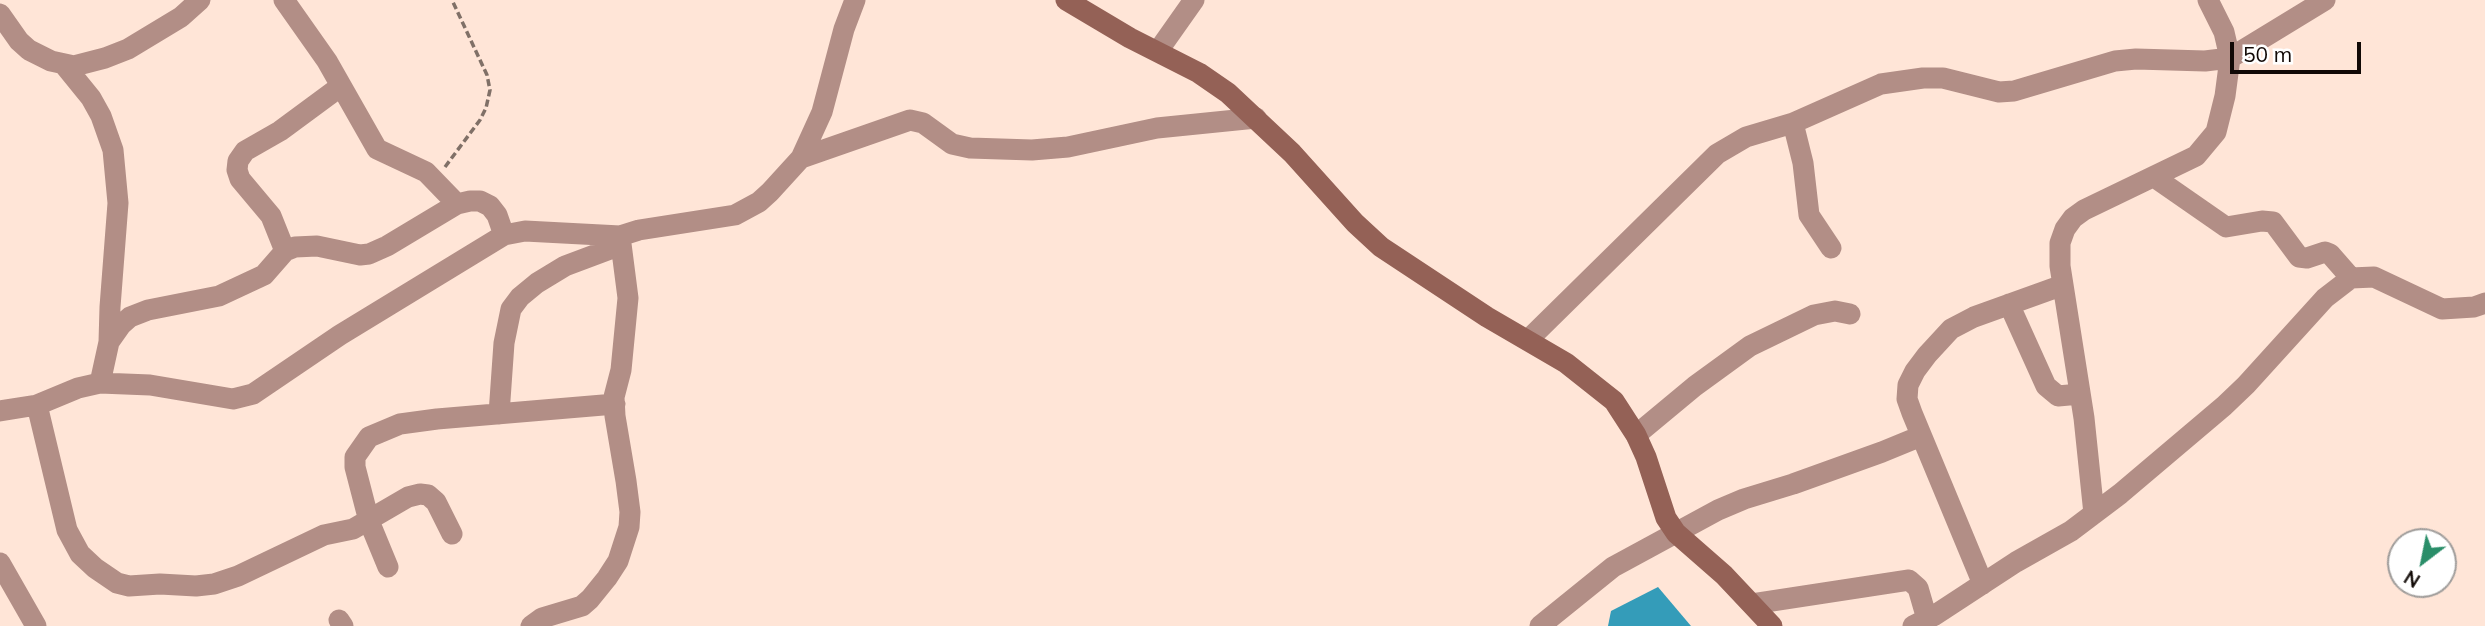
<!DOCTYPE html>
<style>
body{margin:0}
#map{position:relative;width:2485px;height:626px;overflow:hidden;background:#ffe5d7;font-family:Mulish,sans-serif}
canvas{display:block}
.north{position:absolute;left:2387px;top:528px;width:70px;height:70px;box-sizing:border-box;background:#fff;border:2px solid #a09d9b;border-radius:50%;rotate:212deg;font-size:19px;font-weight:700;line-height:28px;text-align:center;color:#110906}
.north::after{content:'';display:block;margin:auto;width:24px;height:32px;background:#2a8e69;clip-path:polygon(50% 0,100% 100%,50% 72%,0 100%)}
.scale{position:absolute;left:2230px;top:42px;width:131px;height:32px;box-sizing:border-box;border:4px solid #110906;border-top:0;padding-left:9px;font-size:21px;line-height:24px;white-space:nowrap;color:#110906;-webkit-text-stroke:5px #fff;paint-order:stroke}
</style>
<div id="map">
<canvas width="2485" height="626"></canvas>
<div class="north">N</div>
<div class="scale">50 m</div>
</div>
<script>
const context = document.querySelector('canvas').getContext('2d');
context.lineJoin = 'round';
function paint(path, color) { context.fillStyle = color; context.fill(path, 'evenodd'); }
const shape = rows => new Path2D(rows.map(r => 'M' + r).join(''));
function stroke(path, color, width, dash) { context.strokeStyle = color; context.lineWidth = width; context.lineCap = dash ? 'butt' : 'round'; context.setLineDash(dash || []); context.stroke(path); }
paint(shape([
 [1658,587,1691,626,1608,626,1611,611]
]), '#349cb9');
stroke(shape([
 [445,167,480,120,486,108,490,90,487,75,452,0]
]), '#807067', 3.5, [7, 3.5]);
stroke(shape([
 [284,0,327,61,377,149,426,172,457,204],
 [0,14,19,41,29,50,51,61,74,66,105,58,128,49,181,17,200,0],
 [1158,51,1194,0],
 [65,66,91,98,101,116,113,150,118,203,110,307,109,342],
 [1793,123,1803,163,1809,215,1831,248],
 [801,158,910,120,923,123,952,144,970,148,1032,150,1068,147,1157,128,1256,118],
 [2154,177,2226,227,2262,221,2273,222,2299,257,2307,258,2325,252,2330,254,2351,278,2374,277,2442,309,2474,307,2485,303],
 [285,251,271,216,240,179,237,170,238,161,245,151,280,131,341,86],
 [2009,304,2046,386,2058,396,2080,394],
 [1528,340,1717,154,1746,137,1793,123,1881,84,1923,78,1943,78,1999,92,2014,91,2115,61,2136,59,2205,61,2230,58,2325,0],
 [100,383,109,342,121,325,130,317,148,310,219,296,264,275,285,251,295,247,317,246,360,255,369,254,387,246,457,204,470,201,480,201,490,206,497,215,504,235],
 [37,405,67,530,80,554,95,568,117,583,129,586,160,584,196,586,214,584,238,576,324,535,353,529,408,497,420,494,428,495,436,502,452,534],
 [0,411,37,405,78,388,100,383,150,385,233,399,253,394,340,335,504,235,525,231,620,236,639,230,735,215,759,202,770,192,801,158,822,112,844,29,855,0],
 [499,414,504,343,511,309,520,297,537,283,565,266,621,245],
 [1636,435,1695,386,1750,346,1814,315,1835,311,1850,314],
 [2094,514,2084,418,2060,266,2060,243,2065,229,2073,218,2084,210,2196,156,2216,132,2225,96,2230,58,2224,32,2208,0],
 [0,563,36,626],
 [388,567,369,521,355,467,355,457,369,437,400,424,437,419,615,404],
 [1983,584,1912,413,1907,399,1908,385,1915,371,1927,355,1951,329,1974,317,2063,285],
 [1752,604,1909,580,1918,588,1927,619],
 [339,620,343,626],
 [531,626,542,618,582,606,590,599,607,578,618,561,629,527,630,512,626,481,615,416,614,397,621,370,628,298,620,236],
 [1540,626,1613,567,1718,510,1744,499,1793,484,1882,452,1921,436],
 [1913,626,1935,615,2016,562,2071,531,2120,494,2224,406,2246,385,2325,298,2351,278]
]), '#b28e86', 21);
stroke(shape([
 [1066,0,1130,38,1199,73,1228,93,1292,153,1355,223,1381,247,1487,317,1566,363,1614,401,1636,435,1646,457,1666,518,1676,533,1724,575,1772,626]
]), '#946156', 21);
</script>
